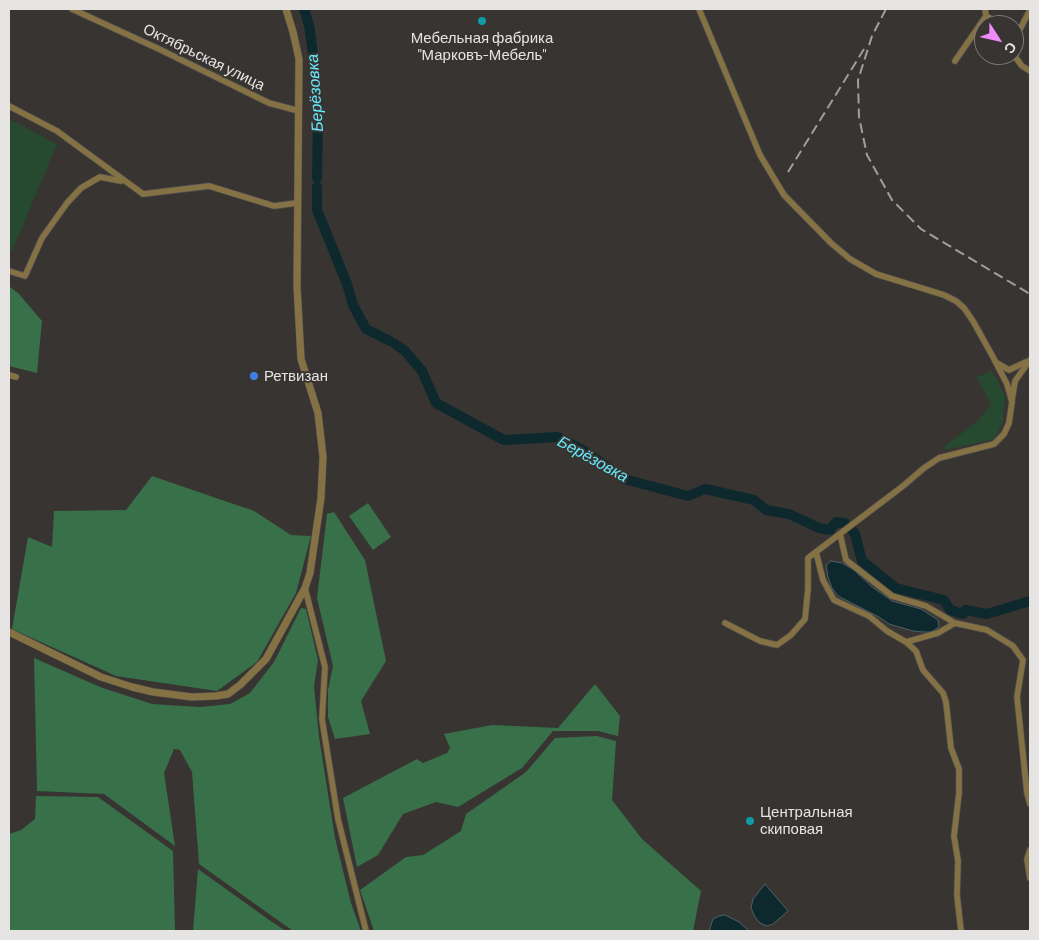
<!DOCTYPE html>
<meta charset="utf-8">
<style>
body{margin:0}
#map{position:relative;width:1039px;height:940px;overflow:hidden;background:#383432;font-family:Barlow,sans-serif}
canvas{display:block}
.frame{position:absolute;inset:0;border:10px solid #e6e4e2;pointer-events:none}
.north{position:absolute;left:974px;top:15px;width:50px;height:50px;box-sizing:border-box;background:#383432;border:1px solid #7e7a78;border-radius:50%;rotate:125deg;font-size:14px;font-weight:700;line-height:20px;text-align:center;color:#e6e4e2}
.north::after{content:'';display:block;margin:auto;width:18px;height:22px;background:#ed8cf9;clip-path:polygon(50% 0,100% 100%,50% 72%,0 100%)}
</style>
<div id="map">
<canvas width="1039" height="940"></canvas>
<div class="frame"></div>
<div class="north">С</div>
</div>
<script>
const context = document.querySelector('canvas').getContext('2d');
context.lineJoin = 'round';
function paint(path, color) { context.fillStyle = color; context.fill(path, 'evenodd'); }
const shape = rows => new Path2D(rows.map(r => 'M' + r).join(''));
function stroke(path, color, width, dash) { context.strokeStyle = color; context.lineWidth = width; context.lineCap = dash ? 'butt' : 'round'; context.setLineDash(dash || []); context.stroke(path); }
function drawText(font, color, halo, rows, align = 'center') {
  context.font = font + ' Barlow,sans-serif'; context.lineWidth = 4; context.setLineDash([]); context.textBaseline = 'middle'; context.strokeStyle = halo; context.fillStyle = color; for (const [text, x, y, turn = 0] of rows) {
    context.save(); context.translate(x, y); context.rotate((+turn || 0) * Math.PI / 180); context.textAlign = isNaN(turn) ? turn : align; if (halo) context.strokeText(text, 0, 0); context.fillText(text, 0, 0); context.restore();
  }
}
paint(shape([
 [9,119,57,144,12,251,9,250],
 [992,371,1005,396,1003,423,994,439,945,450,946,445,978,421,991,404,977,377]
]), '#254a30');
paint(shape([
 [9,286,19,294,42,321,37,373,9,366],
 [152,476,254,511,291,535,311,536,296,593,257,662,217,691,116,676,12,629,28,537,52,547,54,511,126,510],
 [368,503,391,537,373,550,349,516],
 [334,512,365,560,386,661,361,701,370,734,335,739,328,717,328,690,333,666,317,598,327,514],
 [301,608,306,609,318,660,314,686,319,737,335,838,351,903,361,931,293,931,199,864,192,772,180,750,174,749,164,773,175,846,104,794,37,791,34,658,100,687,152,704,200,707,230,704,250,693,274,662],
 [595,684,620,716,618,736,598,731,553,731,522,768,458,807,436,802,403,814,378,855,357,867,343,798,417,759,423,763,447,753,450,748,444,734,492,725,558,728],
 [597,736,616,741,612,800,642,839,701,891,693,931,374,931,360,890,406,857,423,855,461,831,466,814,526,772,555,738],
 [36,796,98,797,173,851,175,930,180,931,9,931,9,834,21,830,35,819],
 [198,869,272,922,286,931,193,931]
]), '#377049');
const water = shape([
 [831,561,842,563,854,570,871,586,892,601,921,609,938,620,939,627,931,632,923,632,913,631,889,624,879,617,838,596,832,588,828,577,826,565,831,561],
 [765,884,788,911,773,924,767,926,760,923,755,917,751,908,753,899,765,884],
 [725,915,739,922,749,931,709,931,713,919,719,916,725,915]
]);
paint(water, '#0d292e');
stroke(water, '#4e6164', 1);
stroke(shape([
 [304,9,309,25,314,61,318,114,317,178],
 [317,187,317,210,347,284,353,305,366,329,390,341],
 [395,344,405,351,422,371,436,403,504,440,558,437,586,452,624,479,688,496,705,489,754,500,766,510,789,514,819,528,830,530,836,522,845,523],
 [852,530,855,534,862,561,896,588,944,600,950,610,963,614,965,610,987,614,1030,601]
]), '#0d292e', 10);
const minor = shape([
 [72,9,161,50,269,103,299,111],
 [699,9,760,155,784,195,831,243,850,259,876,274,944,295,956,301,964,308,973,321,993,357,1007,384,1012,402,1009,423,1004,434,994,444,939,458,924,468,903,486,808,558,808,589,805,619,791,635,777,645,760,641,725,623],
 [1030,10,1018,33,1015,49,1016,58,1022,66,1030,71],
 [986,16,1003,25],
 [955,61,986,16,985,9],
 [9,106,57,131,143,194,209,186,274,206,297,203],
 [9,271,25,276,42,238,67,203,81,188,100,177,121,181],
 [997,363,1009,370,1026,362],
 [9,375,16,377],
 [1012,400,1015,381,1030,360],
 [840,534,846,560,892,596,926,606,955,623],
 [816,552,823,580,834,600,869,616,887,631,906,642,938,633,955,623,987,630,1013,646,1023,660,1017,697,1027,793,1030,804],
 [305,588,325,667,322,719,338,819,366,931],
 [906,642,916,651,923,670,943,693,946,702,951,748,959,769,959,793,954,836,958,861,957,895,961,931],
 [1030,850,1027,859,1030,878]
]);
const tertiary = shape([
 [9,632,101,677,132,687,153,692,192,697,216,696,228,694,240,685,266,659,305,588,310,573,321,498,323,457,318,413,301,359,297,286,299,59,293,32,286,9]
]);
stroke(minor, '#54504e', 7);
stroke(tertiary, '#54504e', 8);
stroke(minor, '#847144', 5.5);
stroke(tertiary, '#847144', 7);
stroke(shape([
 [886,9,872,36,858,80,859,117,867,155,892,200,921,229,1030,294],
 [788,172,864,49]
]), '#a19e9c', 2, [10, 5]);
for (const [x, y, r, color] of [
 [482,21,5,"#0f9aa8"],
 [254,376,5,"#3f7fe0"],
 [750,821,5,"#0f9aa8"]
]) { const dot = new Path2D(); dot.arc(x, y, r, 0, 2 * Math.PI); context.fillStyle = color; context.fill(dot); stroke(dot, '#383432', 2); }
drawText('15px', '#e6e4e2', '#383432', [
 ["Мебельная фабрика",482,38,"center"],
 ["\"Марковъ-Мебель\"",482,55,"center"],
 ["Ретвизан",264,376],
 ["Центральная",760,812],
 ["скиповая",760,829]
], 'left');
drawText('15px', '#e6e4e2', '#383432', [
 ["Октябрьская улица",204,57,26]
]);
drawText('italic 16px', '#66e9fc', '#383432', [
 ["Берёзовка",315,93,-94],
 ["Берёзовка",593,459,29]
]);
</script>
